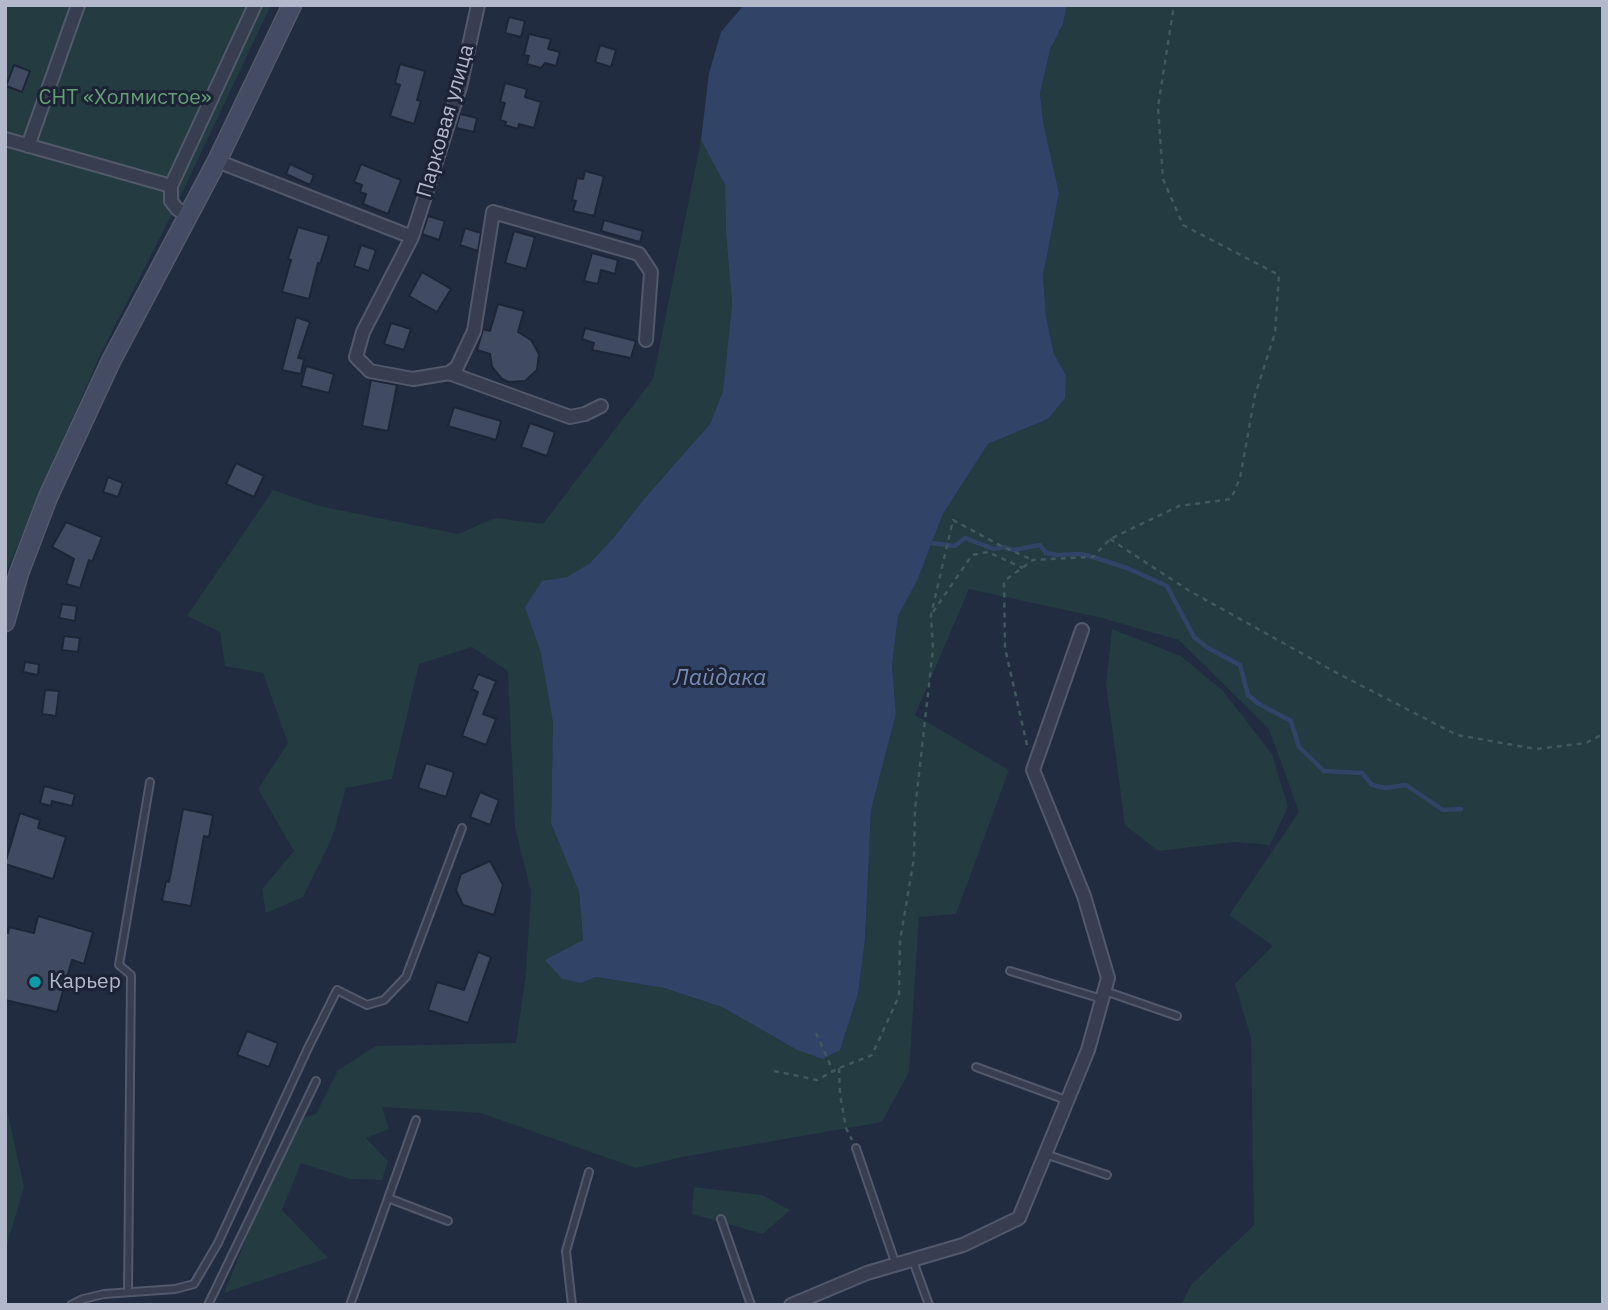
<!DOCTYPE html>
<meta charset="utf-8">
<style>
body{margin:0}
#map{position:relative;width:1608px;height:1310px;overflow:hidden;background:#212c40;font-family:"IBM Plex Sans",sans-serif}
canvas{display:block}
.frame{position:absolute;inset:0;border:7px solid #b1b9ca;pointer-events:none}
</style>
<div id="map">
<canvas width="1608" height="1310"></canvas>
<div class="frame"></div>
</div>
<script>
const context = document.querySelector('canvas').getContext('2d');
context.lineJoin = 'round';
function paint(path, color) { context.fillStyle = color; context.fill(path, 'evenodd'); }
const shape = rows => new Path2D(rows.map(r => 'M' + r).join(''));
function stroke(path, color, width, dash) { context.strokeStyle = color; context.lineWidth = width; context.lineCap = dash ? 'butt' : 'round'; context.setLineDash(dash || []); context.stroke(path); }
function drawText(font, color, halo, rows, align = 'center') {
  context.font = font + ' "IBM Plex Sans",sans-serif'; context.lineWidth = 6; context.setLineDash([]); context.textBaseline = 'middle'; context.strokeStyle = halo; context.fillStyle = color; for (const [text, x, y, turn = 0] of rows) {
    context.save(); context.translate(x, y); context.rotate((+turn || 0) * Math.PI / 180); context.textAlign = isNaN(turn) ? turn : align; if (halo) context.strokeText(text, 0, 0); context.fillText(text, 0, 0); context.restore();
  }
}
paint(shape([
 [5,5,271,5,174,210,100,355,5,575],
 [1067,5,1603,5,1603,1305,1181,1305,1191,1285,1254,1225,1251,1038,1235,984,1273,946,1229,915,1299,812,1269,729,1179,640,1102,618,969,589,915,715,1009,770,956,914,919,917,909,1072,882,1122,682,1157,636,1168,481,1113,382,1107,389,1129,366,1138,388,1161,382,1180,350,1179,301,1163,282,1210,328,1258,224,1293,294,1121,316,1114,338,1070,376,1046,516,1043,526,973,531,891,515,827,508,671,472,647,419,664,392,779,346,788,332,838,303,897,266,913,262,889,294,851,258,789,288,743,263,673,225,666,220,632,187,616,273,490,319,506,458,534,495,518,543,524,653,379,701,140,725,185,726,234,732,303,723,391,710,424,644,499,615,536,590,563,567,578,542,582,526,607,541,654,553,723,551,823,579,892,583,941,545,960,581,983,596,977,664,988,722,1007,797,1050,840,1050,858,994,865,940,871,810,896,714,892,666,898,616,917,581,943,514,988,444,1048,419,1066,375,1054,354,1046,317,1043,276,1059,193,1043,121,1040,93,1050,50,1063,24],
 [1112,629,1181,656,1223,691,1272,754,1288,807,1270,845,1235,842,1158,851,1125,825,1106,683],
 [5,1101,24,1187,5,1251],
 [694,1187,762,1195,790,1210,763,1234,692,1214]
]), '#233b41');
paint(shape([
 [744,5,1067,5,1063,24,1050,50,1040,93,1043,121,1059,193,1043,276,1046,317,1054,354,1066,375,1065,398,1048,419,988,444,943,514,917,581,898,616,892,666,896,714,871,810,865,940,858,994,840,1050,823,1059,797,1050,722,1007,664,988,596,977,581,983,562,979,545,960,583,940,579,892,551,823,553,723,541,654,525,607,542,581,567,577,590,563,615,536,644,499,710,424,723,391,732,303,726,234,725,185,701,140,709,73,721,32]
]), '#314367');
stroke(shape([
 [932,543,955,546,965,538,994,549,1003,547,1014,550,1040,545,1046,553,1057,555,1081,554,1093,557,1127,568,1167,586,1194,637,1208,648,1240,665,1248,695,1259,704,1291,721,1299,747,1324,771,1362,773,1372,785,1385,788,1406,785,1443,810,1461,809]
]), '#314367', 4.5);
const building = shape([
 [509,17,525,21,521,37,505,33,509,17],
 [529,34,551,39,548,49,560,52,556,66,545,63,541,68,527,64,529,56,524,55,529,34],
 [600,45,616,50,611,67,595,62,600,45],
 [400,64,425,71,417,100,421,101,414,124,390,116,400,85,395,83,400,64],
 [14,65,30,71,22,92,6,86,14,65],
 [505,83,527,89,525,97,541,102,534,128,519,124,518,129,505,125,506,122,500,120,505,103,500,102,505,83],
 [460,114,477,118,474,132,456,128,460,114],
 [290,164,314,175,310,185,286,174,290,164],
 [361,164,401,180,388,214,363,204,366,194,360,192,362,185,354,182,361,164],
 [585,171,604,176,594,216,573,211,576,201,572,200,577,178,583,179,585,171],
 [428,216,445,221,439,240,422,234,428,216],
 [604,220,643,231,640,242,601,231,604,220],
 [298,227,329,236,320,264,318,263,309,299,282,292,291,260,288,259,298,227],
 [465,228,481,233,478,251,460,245,465,228],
 [514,231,535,237,526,269,505,263,514,231],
 [361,245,376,250,369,271,354,266,361,245],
 [592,253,618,260,615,274,601,270,598,284,584,281,592,253],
 [422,272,451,289,437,312,409,296,422,272],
 [498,304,524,311,518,332,531,340,539,354,537,370,525,381,509,382,502,379,492,367,490,354,477,350,483,329,490,331,498,304],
 [296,317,310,322,298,358,304,359,301,374,282,370,296,317],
 [391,323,411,329,404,350,384,344,391,323],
 [585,328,636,341,631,358,592,350,594,343,582,339,585,328],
 [306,366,334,374,329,393,301,386,306,366],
 [371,380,397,385,388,431,362,426,371,380],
 [454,407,501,421,496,440,448,426,454,407],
 [530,423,555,432,547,456,521,447,530,423],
 [236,463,264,476,254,497,226,484,236,463],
 [108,477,123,483,118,497,103,492,108,477],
 [66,522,102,537,92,562,89,560,80,588,66,584,74,559,52,547,66,522],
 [62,604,77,606,75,621,59,618,62,604],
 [64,636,80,638,78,652,62,650,64,636],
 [25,662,39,664,38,675,23,672,25,662],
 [478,674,496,681,483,714,496,719,486,745,462,736,478,692,472,689,478,674],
 [45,690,59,691,56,716,42,714,45,690],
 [426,763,454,772,446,797,418,788,426,763],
 [44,786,75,794,72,806,52,801,51,806,40,803,44,786],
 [480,792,499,800,490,825,470,817,480,792],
 [183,809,213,815,209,837,204,836,191,906,162,901,166,881,169,882,183,809],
 [20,813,40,820,38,828,66,837,53,879,5,864,20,813],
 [490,861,503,885,494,915,463,905,456,890,461,874,490,861],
 [38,916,93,932,84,964,72,960,57,1012,5,1000,5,933,8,933,9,927,34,933,38,916],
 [478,952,491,957,468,1023,428,1010,437,982,464,990,478,952],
 [247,1031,278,1043,269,1067,237,1055,247,1031]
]);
paint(building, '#404b62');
stroke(building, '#1d2536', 2);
const lane = shape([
 [1010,971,1102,999],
 [1105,991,1177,1016],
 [976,1067,1066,1100],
 [856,1148,896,1265],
 [1045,1154,1107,1175],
 [388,1198,448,1221],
 [721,1219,751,1305],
 [913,1261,929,1305],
 [128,1292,131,975,119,965,150,782],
 [71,1305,83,1299,104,1294,175,1289,194,1284,218,1243,308,1048,337,990,367,1005,384,1000,406,977,462,828],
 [208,1305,316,1081],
 [350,1305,416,1120],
 [572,1305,566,1251,589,1172]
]);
const street = shape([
 [5,139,171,186,171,201,177,209,188,215],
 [28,146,78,5],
 [217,161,412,237,460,87,478,5],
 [171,186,255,5],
 [412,237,363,332,356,357,370,371,413,379,449,373],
 [601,406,585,414,570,417,449,373,457,367,474,331,493,212,639,254,651,272,646,340],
 [791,1305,867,1273,963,1245,1019,1218,1088,1050,1108,978,1084,896,1033,770,1082,630]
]);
const secondary = shape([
 [5,622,19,573,48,497,111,361,217,161,292,5]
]);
stroke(lane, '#51596a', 10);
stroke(street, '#51596a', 16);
stroke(secondary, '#51596a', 21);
stroke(shape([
 [1110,539,1188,590,1337,673,1457,735,1536,749,1586,743,1603,734],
 [933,612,972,555,988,552,1023,568],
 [1027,745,1005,648,1004,581,1033,560,1093,557,1110,539,1179,506,1231,499,1240,478,1255,395,1275,333,1279,275,1183,225,1163,179,1158,107,1174,5],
 [816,1033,833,1071],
 [839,1068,840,1094,846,1128,852,1140],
 [774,1071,817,1080,839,1068,872,1055,899,996,900,941,914,858,915,810,933,649,931,615,953,520,1003,547,1033,560]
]), '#41585e', 2.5, [5, 5]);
stroke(lane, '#363e4f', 6);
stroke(street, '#363e4f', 12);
stroke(secondary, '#434c63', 18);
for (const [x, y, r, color] of [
 [35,982,7,"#0f9aa8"]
]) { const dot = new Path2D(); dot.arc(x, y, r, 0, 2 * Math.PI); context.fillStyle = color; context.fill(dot); stroke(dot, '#1b2334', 2.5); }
drawText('21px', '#669e77', '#1b2334', [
 ["СНТ «Холмистое»",125,98]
]);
drawText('21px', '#b1b9ca', '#1b2334', [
 ["Парковая улица",446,121,-74]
]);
drawText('21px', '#b1b9ca', '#1b2334', [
 ["Карьер",49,982]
], 'left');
drawText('italic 23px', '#768cb5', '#1b2334', [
 ["Лайдака",720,678]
]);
</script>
